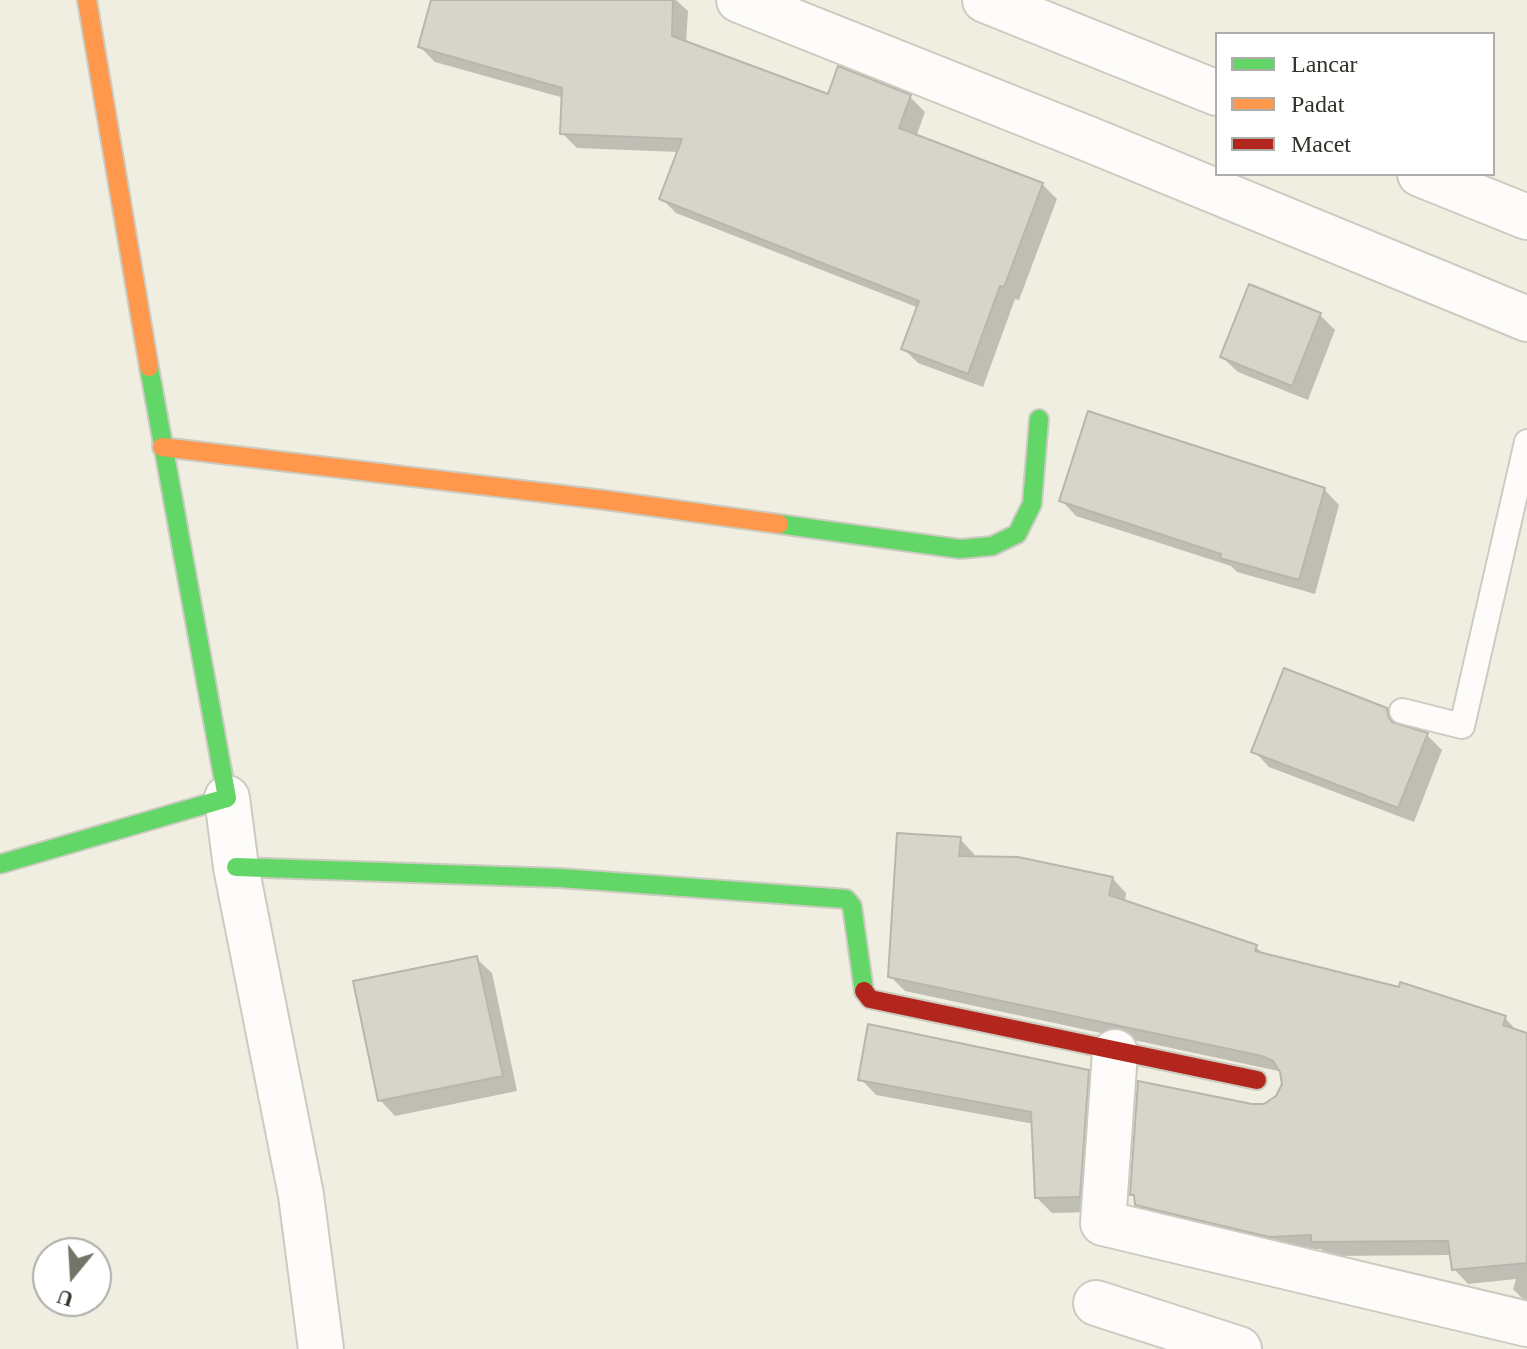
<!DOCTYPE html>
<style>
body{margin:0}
#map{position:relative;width:1527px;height:1349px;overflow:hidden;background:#efeee1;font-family:Georgia,serif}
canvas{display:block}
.legend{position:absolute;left:1215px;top:32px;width:280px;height:144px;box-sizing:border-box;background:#fff;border:2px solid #adada9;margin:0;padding:10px 14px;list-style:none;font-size:24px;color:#333229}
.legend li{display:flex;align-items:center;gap:16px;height:40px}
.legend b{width:40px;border:2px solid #adada9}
.north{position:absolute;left:32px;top:1237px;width:80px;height:80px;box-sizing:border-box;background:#fff;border:2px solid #adada9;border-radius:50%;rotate:198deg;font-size:22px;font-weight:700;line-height:32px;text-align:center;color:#333229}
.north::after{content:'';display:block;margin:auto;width:28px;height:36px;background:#757469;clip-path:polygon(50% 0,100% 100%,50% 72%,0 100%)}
</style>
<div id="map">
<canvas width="1527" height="1349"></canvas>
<ul class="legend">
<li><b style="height:10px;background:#63d668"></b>Lancar</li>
<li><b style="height:10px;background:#ff974d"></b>Padat</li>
<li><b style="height:10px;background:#b3261e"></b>Macet</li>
</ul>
<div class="north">U</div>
</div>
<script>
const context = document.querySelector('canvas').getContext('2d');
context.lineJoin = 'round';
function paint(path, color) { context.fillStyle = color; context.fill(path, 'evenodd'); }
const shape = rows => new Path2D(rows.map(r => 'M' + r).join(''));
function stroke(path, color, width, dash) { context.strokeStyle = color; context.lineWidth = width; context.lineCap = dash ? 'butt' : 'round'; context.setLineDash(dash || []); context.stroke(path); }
paint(shape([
 [433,0,676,0,688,11,686,43,829,97,910,97,925,112,916,137,1042,184,1057,199,1019,300,1015,299,983,387,918,363,903,348,919,308,676,213,661,198,679,152,577,148,562,133,564,98,435,62,420,47],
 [1320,315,1335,330,1308,400,1238,372,1222,357],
 [1324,489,1339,505,1315,594,1237,572,1231,566,1076,516,1061,500],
 [1386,710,1402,725,1427,735,1442,750,1414,822,1269,767,1254,751],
 [960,839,974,854,974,858,1112,878,1126,893,1125,902,1256,947,1264,955,1505,1018,1519,1033,1527,1035,1527,1303,1513,1289,1516,1279,1468,1284,1454,1269,1452,1255,1328,1256,1321,1249,1285,1251,1151,1219,1137,1204,1136,1199,1132,1194,1252,1106,1265,1106,1277,1099,1283,1086,1283,1072,905,991,890,976],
 [476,958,492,973,517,1091,395,1116,380,1100],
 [1088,1072,1103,1088,1095,1212,1052,1213,1037,1198,1034,1124,876,1095,861,1079]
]), '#0003');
const building = shape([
 [431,0,673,0,672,36,828,94,838,66,911,95,899,128,1043,183,1004,287,1000,286,968,374,901,349,919,301,659,199,682,139,560,134,562,88,418,47,431,0],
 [1249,284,1321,313,1292,386,1220,357,1249,284],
 [1088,411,1325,488,1299,580,1220,558,1221,554,1059,501,1088,411],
 [1284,668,1387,708,1388,716,1392,722,1428,733,1398,808,1251,752,1284,668],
 [897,833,961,837,959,856,1018,857,1113,877,1109,895,1257,945,1255,951,1399,987,1400,982,1506,1016,1503,1025,1527,1033,1527,1263,1452,1270,1448,1241,1311,1242,1311,1235,1269,1237,1135,1205,1134,1195,1130,1195,1138,1081,1252,1104,1264,1104,1276,1096,1282,1084,1280,1072,1273,1061,1262,1056,888,977,897,833],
 [477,956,503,1076,378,1101,353,981,477,956],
 [868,1024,1089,1070,1080,1197,1035,1198,1031,1112,858,1080,868,1024]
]);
paint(building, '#d6d5ca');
stroke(building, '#b7b6ad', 2);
const lane = shape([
 [1402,711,1462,726,1527,442]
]);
const street = shape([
 [739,0,1091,140,1527,319],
 [985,0,1217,93],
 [1420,174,1527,217],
 [227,798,236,867,301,1195,321,1349],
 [1115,1052,1103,1223,1527,1324],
 [1096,1303,1239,1349]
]);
const fast = shape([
 [779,524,960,549,992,546,1017,534,1032,504,1039,419],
 [0,864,227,798,149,367],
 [236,867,560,878,846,899,852,906,864,991]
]);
const slow = shape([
 [87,0,149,367],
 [162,447,605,500,779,524]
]);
const jam = shape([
 [864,991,870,999,1257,1080]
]);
stroke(lane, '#cccbc0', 28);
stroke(street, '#cccbc0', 48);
stroke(fast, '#cccbc0', 22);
stroke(slow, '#cccbc0', 22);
stroke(jam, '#cccbc0', 22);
stroke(lane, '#fdfcfa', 24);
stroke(street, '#fdfcfa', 44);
stroke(fast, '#63d668', 18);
stroke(slow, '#ff974d', 18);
stroke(jam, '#b3261e', 18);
</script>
